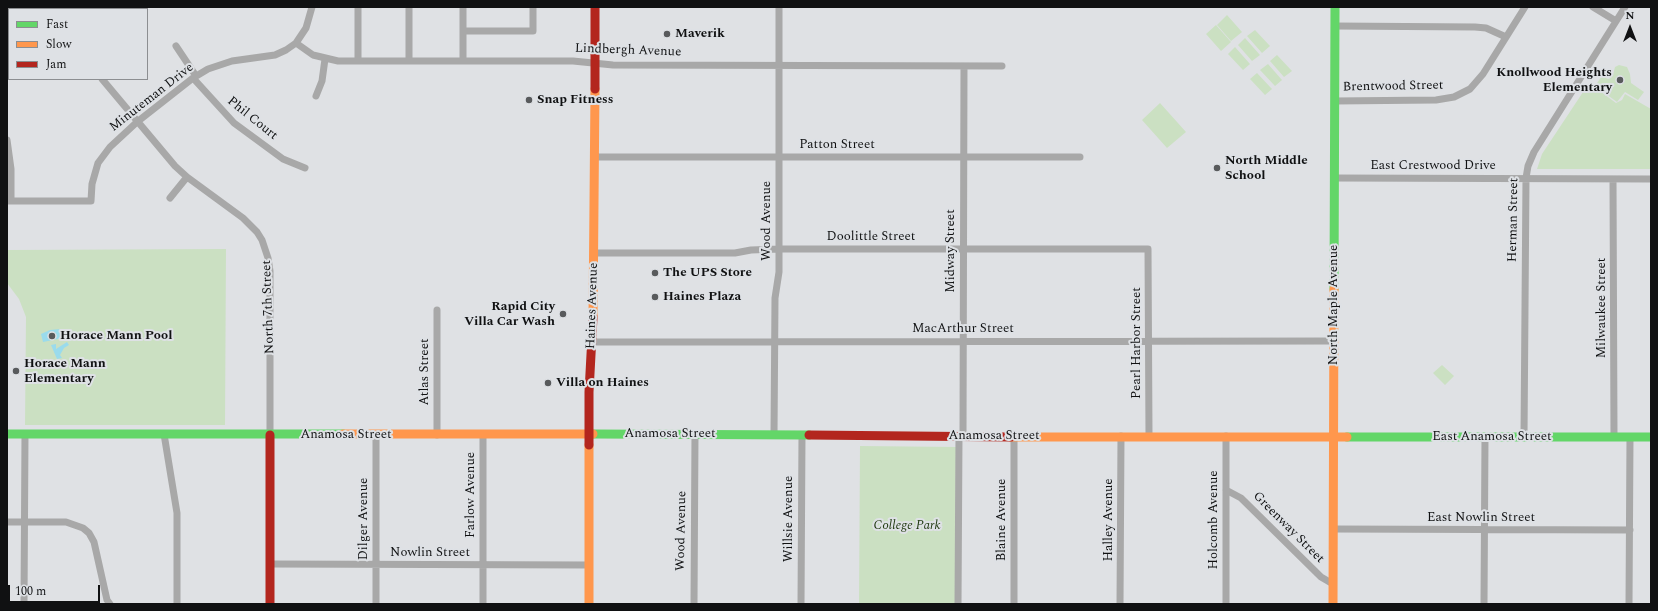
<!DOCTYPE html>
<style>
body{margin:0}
#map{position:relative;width:1658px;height:611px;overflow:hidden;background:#dfe1e4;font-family:Spectral,serif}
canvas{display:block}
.frame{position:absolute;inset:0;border:8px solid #101112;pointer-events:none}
.legend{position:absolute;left:8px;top:8px;width:140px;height:72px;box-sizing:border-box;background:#dee1e5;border:1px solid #8c8e91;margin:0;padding:5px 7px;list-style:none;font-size:12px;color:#101112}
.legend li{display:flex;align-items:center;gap:8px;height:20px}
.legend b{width:20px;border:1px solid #8c8e91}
.north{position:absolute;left:1610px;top:8px;width:40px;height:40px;-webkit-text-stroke:3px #dee1e5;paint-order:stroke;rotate:0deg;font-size:11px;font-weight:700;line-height:16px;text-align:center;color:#101112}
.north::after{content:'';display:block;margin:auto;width:14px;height:18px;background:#101112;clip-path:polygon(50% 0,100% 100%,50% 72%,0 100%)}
.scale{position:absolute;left:8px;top:585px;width:92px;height:18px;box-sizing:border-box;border:2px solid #101112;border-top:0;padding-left:5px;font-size:12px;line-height:14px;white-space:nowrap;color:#101112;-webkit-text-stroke:3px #dee1e5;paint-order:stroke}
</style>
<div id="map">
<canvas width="1658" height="611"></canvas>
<div class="frame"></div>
<ul class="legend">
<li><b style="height:5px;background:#63d668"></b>Fast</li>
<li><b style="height:5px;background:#ff974d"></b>Slow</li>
<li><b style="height:5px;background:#b3261e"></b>Jam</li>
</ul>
<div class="north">N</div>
<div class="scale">100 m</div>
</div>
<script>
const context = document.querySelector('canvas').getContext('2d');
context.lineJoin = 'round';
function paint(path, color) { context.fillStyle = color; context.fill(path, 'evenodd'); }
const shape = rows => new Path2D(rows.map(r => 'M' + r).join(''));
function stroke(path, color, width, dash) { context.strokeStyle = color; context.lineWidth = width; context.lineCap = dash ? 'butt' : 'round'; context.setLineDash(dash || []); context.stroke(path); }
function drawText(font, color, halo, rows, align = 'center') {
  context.font = font + ' Spectral,serif'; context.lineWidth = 4; context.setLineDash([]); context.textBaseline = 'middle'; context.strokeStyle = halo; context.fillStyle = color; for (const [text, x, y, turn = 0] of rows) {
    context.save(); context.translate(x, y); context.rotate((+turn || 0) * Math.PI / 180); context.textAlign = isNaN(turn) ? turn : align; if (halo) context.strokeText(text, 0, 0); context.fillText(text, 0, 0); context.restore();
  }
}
paint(shape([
 [1227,15,1242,32,1231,41,1217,25],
 [1216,25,1231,42,1221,51,1206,34],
 [1255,30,1270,46,1262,53,1247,36],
 [1245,38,1260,55,1252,61,1238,45],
 [1235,47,1250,64,1243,70,1228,54],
 [1277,55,1292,71,1284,77,1270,61],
 [1268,64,1282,80,1275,86,1260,70],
 [1619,65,1627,67,1630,74,1631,83,1644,92,1638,100,1625,92,1617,102,1595,86,1602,76,1608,79,1611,78,1613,75,1615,67],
 [1257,73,1272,89,1265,95,1250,79],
 [1589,83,1616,103,1622,100,1625,94,1651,109,1651,169,1537,169,1542,154],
 [1160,103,1186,132,1167,148,1142,120],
 [226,249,225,425,25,425,26,317,19,299,7,283,7,250],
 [1442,365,1454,376,1445,385,1433,373],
 [860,446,956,447,955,604,859,604]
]), '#cbe0c2');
paint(shape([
 [61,329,63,338,43,342,41,334,50,330],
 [67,342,69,345,64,348,60,355,62,358,57,359,51,345,56,344,56,349]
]), '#9adbec');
stroke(shape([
 [54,7,55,9],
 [1593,7,1616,21],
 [1335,26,1475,27,1486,28,1506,37],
 [463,31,533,31,533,7],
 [296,43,313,55,338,61,573,61,613,65,1002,66],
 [176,46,196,76],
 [358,61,358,7],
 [409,61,409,7],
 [463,61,463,7],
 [193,78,234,123,283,159,305,168],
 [102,79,175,166,187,177,243,218,257,232,262,240,268,258,270,271,270,435],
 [316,96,322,81,325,59],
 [1335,101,1436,100,1454,97,1470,89,1483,74,1525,7],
 [7,140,11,169,11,201],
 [594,157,1080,157],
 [1334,178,1651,179],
 [1613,179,1614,437],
 [170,198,187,177],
 [7,201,91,201,92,184,98,163,110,147,137,122,193,78,208,69,232,61,275,55,286,50,296,43,306,28,312,7],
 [594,253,735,253,751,250,778,249,1148,249,1149,436],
 [437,310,437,435],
 [592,342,1334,341],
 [164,434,177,513,177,604],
 [774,435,775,298,779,272,779,7],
 [963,436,964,66],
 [1524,437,1526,178,1528,166,1534,152,1625,7],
 [1226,490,1241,498,1321,577,1333,584],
 [7,522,66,522,83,528,89,533,94,542,107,600,110,604],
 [1333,529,1630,530],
 [270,564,589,565],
 [24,604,25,434],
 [376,604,376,435],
 [483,604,483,434],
 [694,604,695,434],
 [801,604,802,435],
 [958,604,959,436],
 [1014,604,1014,437],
 [1120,604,1121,436],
 [1226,604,1226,436],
 [1484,604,1485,437],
 [1629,604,1630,437]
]), '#a8a8a8', 7);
stroke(shape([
 [1334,289,1335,7],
 [7,434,343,434],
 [593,434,809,435],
 [1347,437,1651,437]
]), '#63d668', 9);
stroke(shape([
 [593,317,595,89],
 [343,434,593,434],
 [1011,437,1347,437],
 [589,445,589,604],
 [1333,604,1334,289]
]), '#ff974d', 9);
stroke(shape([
 [595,89,595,7],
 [270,435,270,604],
 [809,435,1011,437],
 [589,445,589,392,593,317]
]), '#b3261e', 9);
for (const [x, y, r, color] of [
 [667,34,4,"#585a5c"],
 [1620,80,4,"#585a5c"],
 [529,100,4,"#585a5c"],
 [1217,168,4,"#585a5c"],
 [655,273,4,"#585a5c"],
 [655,297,4,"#585a5c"],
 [563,314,4,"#585a5c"],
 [52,336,4,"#585a5c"],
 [16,371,4,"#585a5c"],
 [548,383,4,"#585a5c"]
]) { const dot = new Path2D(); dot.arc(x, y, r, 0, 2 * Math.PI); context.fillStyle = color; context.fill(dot); stroke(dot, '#dee1e5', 1.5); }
drawText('bold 13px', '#101112', '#dee1e5', [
 ["Maverik",675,34],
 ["Knollwood Heights",1612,73,"right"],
 ["Elementary",1612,88,"right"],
 ["Snap Fitness",537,100],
 ["North Middle",1225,161],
 ["School",1225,176],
 ["The UPS Store",663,273],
 ["Haines Plaza",663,297],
 ["Rapid City",555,307,"right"],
 ["Villa Car Wash",555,322,"right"],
 ["Horace Mann Pool",60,336],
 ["Horace Mann",24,364],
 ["Elementary",24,379],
 ["Villa on Haines",556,383]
], 'left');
drawText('13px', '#101112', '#dee1e5', [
 ["Lindbergh Avenue",628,51,2],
 ["Brentwood Street",1393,87,-1],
 ["Minuteman Drive",152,98,-38],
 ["Phil Court",252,119,39],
 ["Patton Street",837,145],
 ["East Crestwood Drive",1433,166],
 ["Herman Street",1514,220,-89],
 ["Wood Avenue",767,221,-90],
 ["Doolittle Street",871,237],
 ["Midway Street",951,251,-90],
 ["North Maple Avenue",1334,305,-90],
 ["Haines Avenue",593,306,-88],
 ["North 7th Street",269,307,-92],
 ["Milwaukee Street",1602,308,-90],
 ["MacArthur Street",963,329],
 ["Pearl Harbor Street",1137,343,-90],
 ["Atlas Street",425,372,-90],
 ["Anamosa Street",670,434],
 ["Anamosa Street",346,435],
 ["Anamosa Street",994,436],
 ["East Anamosa Street",1492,437],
 ["Farlow Avenue",471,495,-90],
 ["East Nowlin Street",1481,518],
 ["Dilger Avenue",364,519,-90],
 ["Willsie Avenue",789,519,-90],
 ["Blaine Avenue",1002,520,-90],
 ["Halley Avenue",1109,520,-90],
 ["Holcomb Avenue",1214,520,-90],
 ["Greenway Street",1288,528,45],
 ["Wood Avenue",682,531,-89],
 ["Nowlin Street",430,553]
]);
drawText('italic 13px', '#1e380e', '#dee1e5', [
 ["College Park",907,526]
]);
</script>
